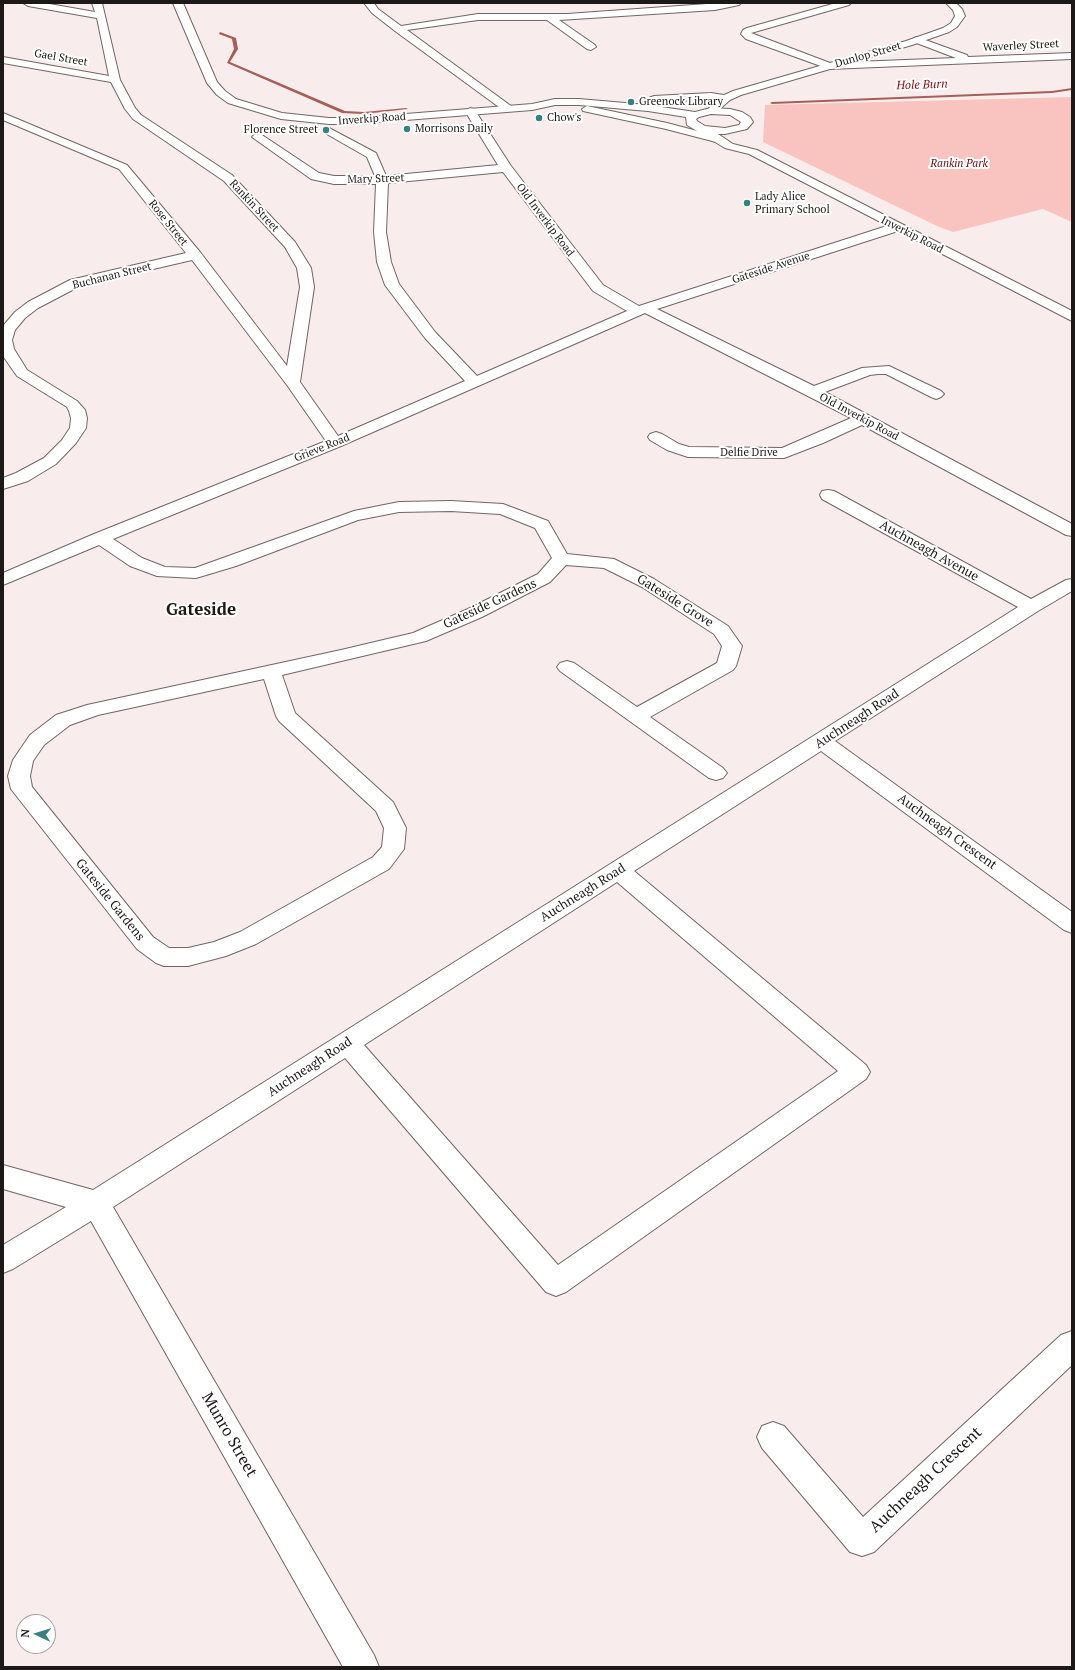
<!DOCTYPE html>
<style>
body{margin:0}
#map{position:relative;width:1075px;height:1670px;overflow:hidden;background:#f8edec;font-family:"PT Serif",serif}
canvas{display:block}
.frame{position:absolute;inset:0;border:4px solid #1d1919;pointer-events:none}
.north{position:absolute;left:16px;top:1614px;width:40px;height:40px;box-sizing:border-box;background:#fff;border:1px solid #a5a3a3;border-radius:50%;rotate:274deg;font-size:11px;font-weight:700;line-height:16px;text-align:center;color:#1d1919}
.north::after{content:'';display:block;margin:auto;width:14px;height:18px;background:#398181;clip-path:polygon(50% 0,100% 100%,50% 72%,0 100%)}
</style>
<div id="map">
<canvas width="1075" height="1670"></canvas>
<div class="frame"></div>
<div class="north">N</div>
</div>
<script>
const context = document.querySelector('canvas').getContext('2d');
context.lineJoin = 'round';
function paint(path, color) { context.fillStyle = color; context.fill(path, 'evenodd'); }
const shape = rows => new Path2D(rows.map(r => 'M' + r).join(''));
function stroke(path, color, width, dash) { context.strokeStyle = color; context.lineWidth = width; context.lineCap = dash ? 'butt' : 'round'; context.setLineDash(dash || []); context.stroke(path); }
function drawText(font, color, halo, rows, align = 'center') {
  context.font = font + ' "PT Serif",serif'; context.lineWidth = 4; context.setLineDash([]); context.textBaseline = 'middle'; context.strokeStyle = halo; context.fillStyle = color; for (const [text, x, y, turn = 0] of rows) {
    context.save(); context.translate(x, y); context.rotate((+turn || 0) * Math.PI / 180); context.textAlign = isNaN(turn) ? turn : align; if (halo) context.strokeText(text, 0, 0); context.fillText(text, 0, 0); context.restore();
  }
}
paint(shape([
 [1072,97,1072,222,1043,209,953,232,937,226,763,142,765,105]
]), '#f9c4bf');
paint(shape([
 [220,32,236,38,238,49,230,62,345,111,364,112,406,108,408,109,364,114,342,113,227,63,234,49,232,39,219,34,220,32],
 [1072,88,1072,90,1052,93,772,104,770,103,772,102,1052,91,1072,88]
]), '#a65e58');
const street = shape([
 [23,3,44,3,95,12,92,3,102,3,120,80,135,108,141,115,232,175,295,242,311,268,314,287,300,382,338,436,465,381,425,338,385,285,377,262,374,232,376,184,334,184,311,179,252,137,254,135,262,135,319,173,334,176,375,176,367,157,325,133,323,131,325,129,329,128,376,153,386,176,498,165,465,111,470,108,474,109,511,166,603,285,639,306,893,224,901,224,903,227,901,230,657,309,814,386,862,368,889,366,941,391,944,394,941,397,936,399,931,397,886,374,878,374,870,375,825,392,1072,524,1072,536,1066,535,862,425,823,443,784,458,688,457,667,450,650,440,648,437,650,434,656,432,662,434,679,444,689,447,782,448,851,418,645,313,341,446,113,539,142,558,165,567,195,568,354,511,399,502,451,501,503,504,548,521,567,554,614,559,654,579,728,626,742,646,736,666,733,670,650,717,723,768,727,773,723,778,716,780,709,778,560,671,557,667,560,663,567,661,574,663,637,707,717,663,722,646,714,634,642,587,604,568,566,565,550,582,482,617,426,641,282,675,295,713,393,802,406,828,404,849,389,869,256,944,226,956,188,966,164,966,156,963,137,949,11,789,8,776,13,760,30,735,56,715,87,705,341,650,413,633,468,609,538,574,552,558,535,528,500,514,451,511,399,512,358,520,236,566,196,578,157,576,130,566,99,545,3,585,3,573,94,534,326,441,287,385,192,260,80,286,38,308,25,318,15,330,12,340,14,349,27,370,77,401,85,410,87,418,86,428,76,443,56,464,28,481,3,489,3,478,16,473,44,458,62,440,70,428,71,418,69,411,67,407,17,376,3,356,3,326,15,312,28,302,70,280,186,253,119,169,3,120,3,113,127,165,200,252,287,366,300,287,297,268,285,247,224,181,133,119,125,109,111,82,3,63,3,57,109,76,97,18,28,6,23,3],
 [503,172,593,291,627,311,477,376,435,332,399,284,391,262,386,232,388,183,503,172],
 [264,679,276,716,279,721,376,811,384,828,382,847,373,857,240,932,214,942,188,948,169,948,153,937,32,787,30,776,33,761,44,745,70,725,98,715,264,679],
 [364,3,374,3,378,9,401,26,478,14,567,14,721,3,741,3,739,5,715,10,559,20,595,45,596,47,591,50,587,49,547,20,478,20,407,30,511,106,512,108,511,110,507,111,503,110,395,31,372,13,364,3],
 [836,3,851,3,849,5,751,33,830,63,956,58,914,42,912,40,914,38,917,37,967,55,968,57,1072,53,1072,59,829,69,746,39,741,34,743,30,747,28,836,3],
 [711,93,730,96,731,98,726,101,711,99,656,102,653,103,652,110,648,111,643,108,644,100,654,96,711,93],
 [587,106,667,123,720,137,722,139,720,141,716,142,666,129,583,111,582,109,587,106],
 [828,490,834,491,1031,599,1066,580,1072,579,1072,591,1038,611,835,741,1072,912,1072,933,1064,930,821,751,634,871,866,1065,870,1072,866,1079,566,1292,556,1296,546,1292,345,1058,113,1207,374,1655,379,1667,343,1667,91,1221,13,1269,3,1273,3,1245,66,1207,3,1189,3,1165,93,1190,1018,607,822,499,820,495,822,491,828,490],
 [617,882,838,1071,558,1265,364,1045,617,882],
 [1072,1331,1072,1365,874,1552,862,1556,850,1552,762,1448,757,1437,762,1426,773,1422,784,1426,863,1517,1061,1335,1072,1331]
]);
const secondary = shape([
 [946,3,956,3,962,9,965,16,957,27,949,32,912,45,741,95,730,100,715,113,711,114,706,111,722,96,733,91,906,41,943,28,951,23,955,16,953,10,946,3]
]);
const highway = shape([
 [173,3,183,3,217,82,225,91,236,99,282,113,329,118,355,118,532,104,555,99,579,99,648,105,695,112,711,108,730,109,742,112,750,117,753,122,747,129,725,134,718,134,733,144,757,150,1072,311,1072,321,749,154,725,148,687,125,686,117,648,111,579,105,555,105,532,110,355,124,329,124,281,119,228,103,217,95,207,83,173,3],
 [711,114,730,115,741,122,739,125,725,128,705,126,697,121,696,119,699,117,711,114]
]);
stroke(street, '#706665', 2);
stroke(secondary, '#706665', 2);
stroke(highway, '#706665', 2);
paint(street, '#fff');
paint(secondary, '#fff');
paint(highway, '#fff');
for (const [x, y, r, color] of [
 [631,102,4,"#398181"],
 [539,118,4,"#398181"],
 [407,129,4,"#398181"],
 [326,130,4,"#398181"],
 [747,203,4,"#398181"]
]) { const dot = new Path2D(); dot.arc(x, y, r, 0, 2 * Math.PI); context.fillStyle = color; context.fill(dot); stroke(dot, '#fff', 1.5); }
drawText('11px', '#1d1919', '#fff', [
 ["Waverley Street",1021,46,-3],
 ["Dunlop Street",868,55,-16],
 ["Gael Street",61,58,10],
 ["Inverkip Road",372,119,-4],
 ["Mary Street",376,179,-2],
 ["Rankin Street",254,206,47],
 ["Old Inverkip Road",545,220,53],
 ["Rose Street",168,223,51],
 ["Inverkip Road",912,235,27],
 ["Gateside Avenue",771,268,-18],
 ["Buchanan Street",112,276,-14],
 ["Old Inverkip Road",859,417,28],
 ["Grieve Road",322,448,-22],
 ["Delfie Drive",749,453]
]);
drawText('11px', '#1d1919', '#fff', [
 ["Greenock Library",639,102],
 ["Chow's",547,118],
 ["Morrisons Daily",415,129],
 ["Florence Street",318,130,"right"],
 ["Lady Alice",755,197],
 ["Primary School",755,210]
], 'left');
drawText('italic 11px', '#66080e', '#fff', [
 ["Rankin Park",959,164]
]);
drawText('italic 12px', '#890a15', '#fff', [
 ["Hole Burn",922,85,-2]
]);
drawText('13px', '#1d1919', '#fff', [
 ["Auchneagh Avenue",929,551,29],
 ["Gateside Grove",675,601,32],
 ["Gateside Gardens",490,604,-25],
 ["Auchneagh Road",857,719,-33],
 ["Auchneagh Crescent",947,832,36],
 ["Auchneagh Road",583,893,-32],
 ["Gateside Gardens",110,900,51],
 ["Auchneagh Road",310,1067,-33]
]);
drawText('16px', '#1d1919', '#fff', [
 ["Munro Street",229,1435,60],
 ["Auchneagh Crescent",926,1480,-43]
]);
drawText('bold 17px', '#1d1919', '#fff', [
 ["Gateside",201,610]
]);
</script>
